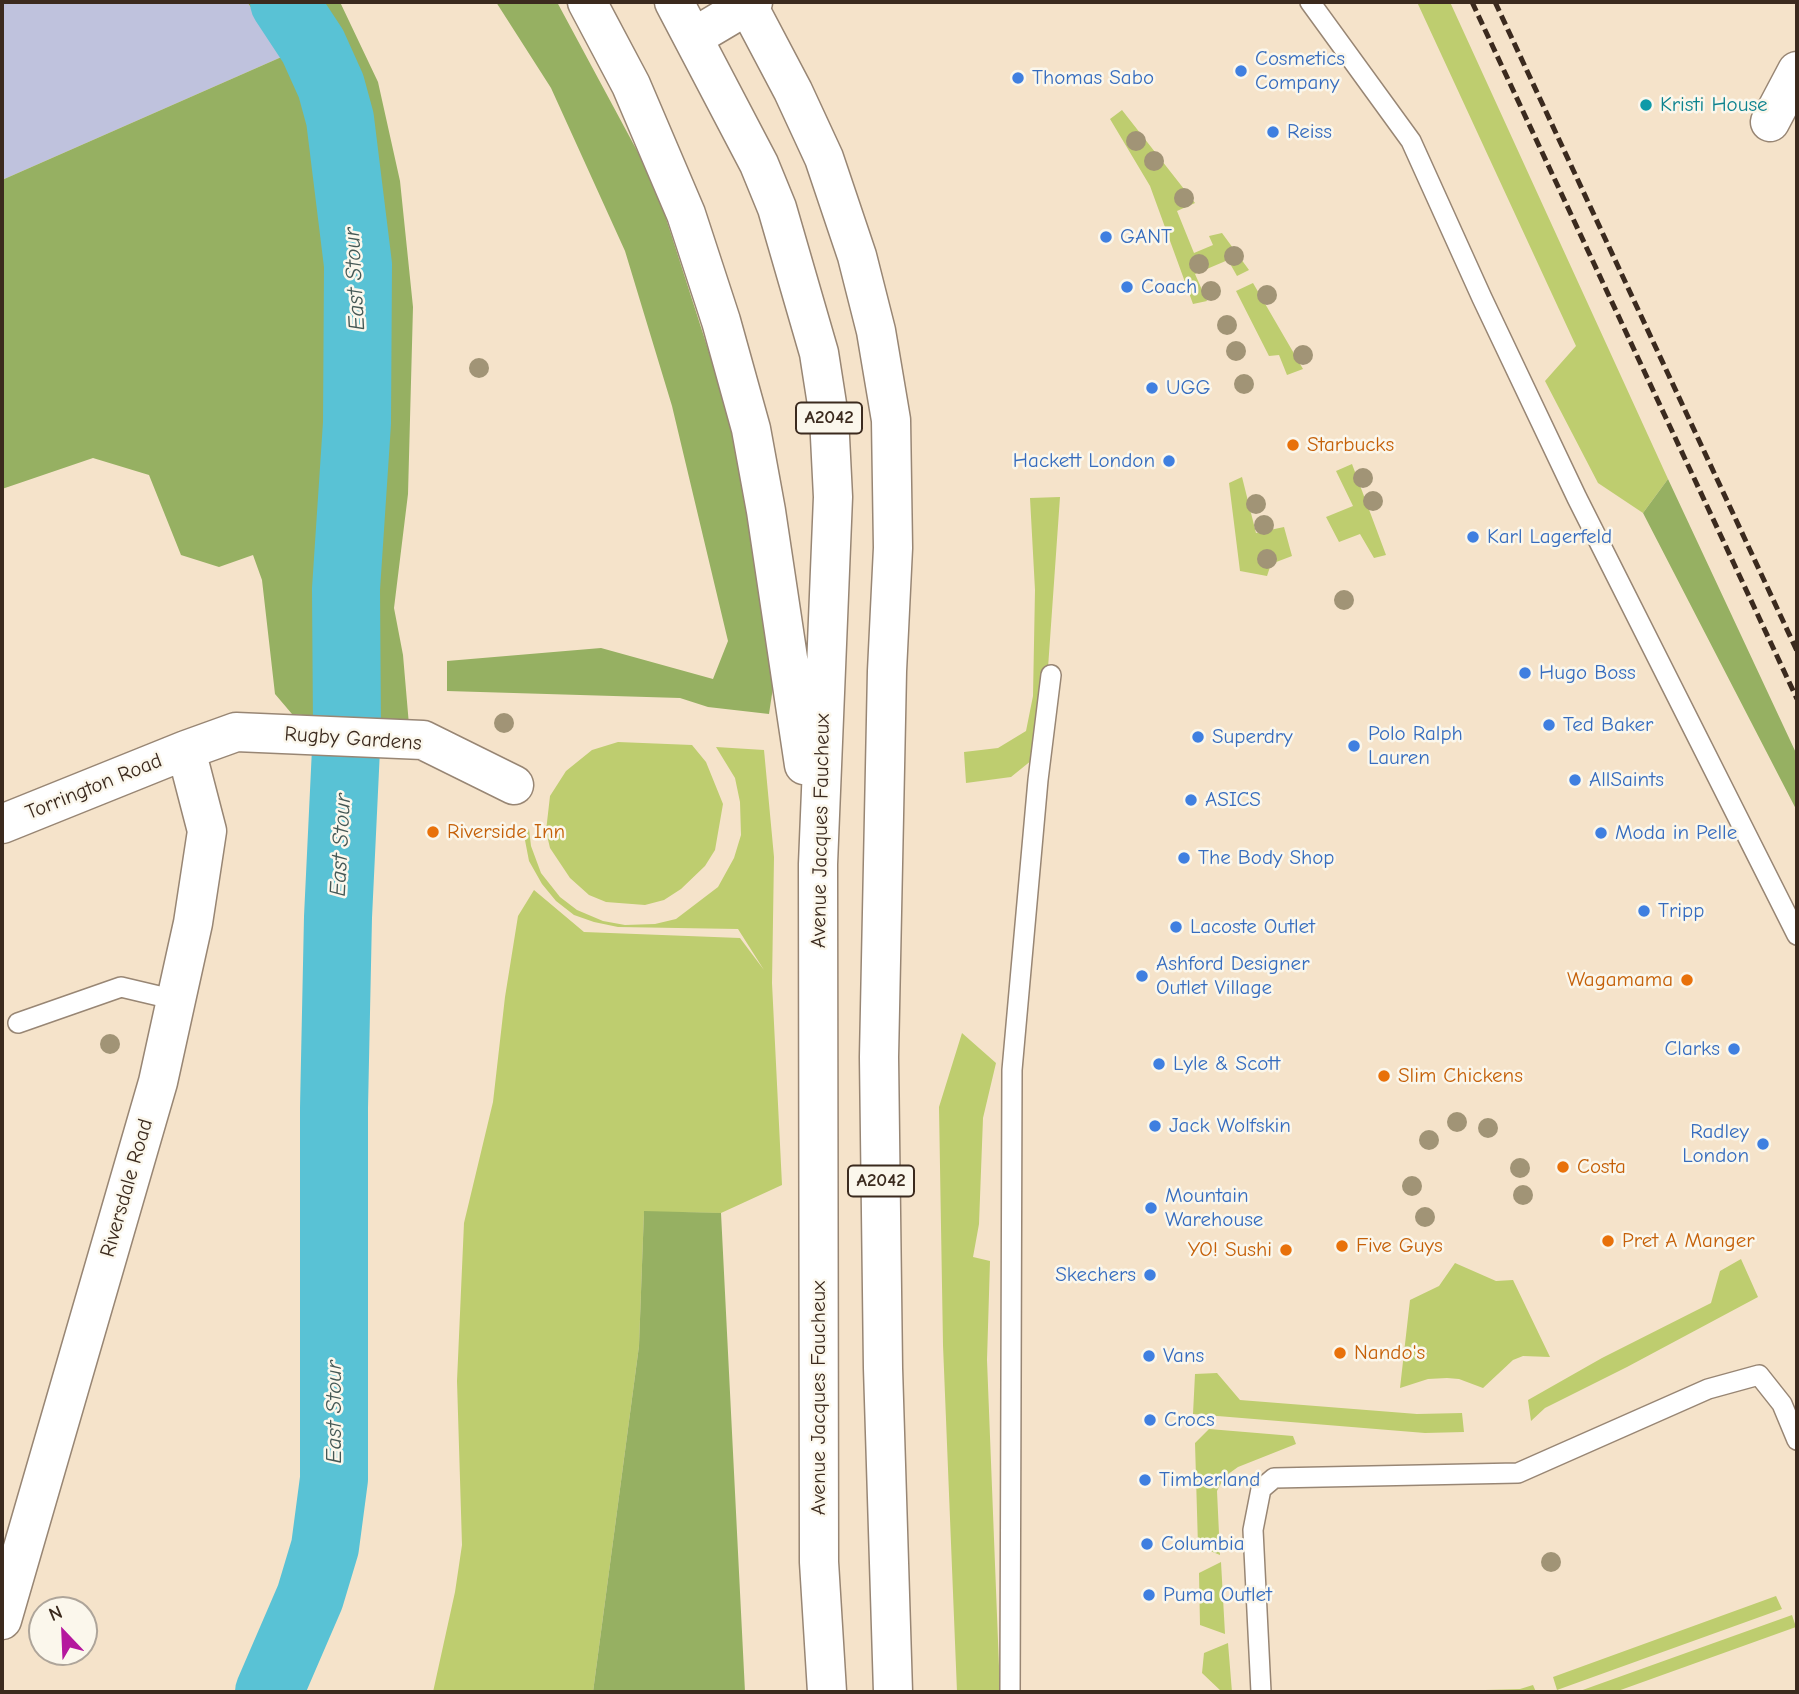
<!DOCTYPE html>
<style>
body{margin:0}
#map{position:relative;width:1799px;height:1694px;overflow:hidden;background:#f5e3ca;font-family:"Comic Neue",sans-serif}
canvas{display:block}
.frame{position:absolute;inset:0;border:4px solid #3b2a1e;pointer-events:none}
.north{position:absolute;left:28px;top:1596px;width:70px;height:70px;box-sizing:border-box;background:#fbf7ec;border:2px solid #aea59a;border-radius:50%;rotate:337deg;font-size:19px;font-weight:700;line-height:28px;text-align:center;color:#3b2a1e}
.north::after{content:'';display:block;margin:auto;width:24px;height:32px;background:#b5179e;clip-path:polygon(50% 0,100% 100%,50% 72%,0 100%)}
</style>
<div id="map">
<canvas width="1799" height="1694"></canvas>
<div class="frame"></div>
<div class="north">N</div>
</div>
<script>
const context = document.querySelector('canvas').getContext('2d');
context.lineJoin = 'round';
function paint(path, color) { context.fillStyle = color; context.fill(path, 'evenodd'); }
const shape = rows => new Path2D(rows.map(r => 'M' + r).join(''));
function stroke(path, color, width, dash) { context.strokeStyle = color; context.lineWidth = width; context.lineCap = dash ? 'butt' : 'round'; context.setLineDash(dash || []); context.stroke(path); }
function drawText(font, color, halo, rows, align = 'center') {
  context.font = font + ' "Comic Neue",sans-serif'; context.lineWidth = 5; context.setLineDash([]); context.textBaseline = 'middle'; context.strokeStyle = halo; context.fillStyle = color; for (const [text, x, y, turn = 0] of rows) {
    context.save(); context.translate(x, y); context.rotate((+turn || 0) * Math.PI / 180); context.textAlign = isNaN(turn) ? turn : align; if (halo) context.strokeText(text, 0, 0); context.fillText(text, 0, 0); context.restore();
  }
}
paint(shape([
 [2,2,247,2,286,55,2,180]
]), '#bfc2dd');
paint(shape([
 [1417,2,1450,2,1668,479,1643,513,1598,483,1545,381,1576,346],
 [1122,110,1195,203,1177,211,1194,253,1213,245,1209,236,1222,233,1249,270,1237,276,1228,260,1195,274,1207,301,1193,304,1150,186,1110,119],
 [1253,283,1303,369,1287,375,1279,355,1269,356,1236,291],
 [1352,464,1386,555,1374,558,1360,534,1339,542,1326,517,1353,506,1336,471],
 [1242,477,1256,533,1284,527,1292,556,1271,564,1267,576,1240,571,1229,483],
 [1060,497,1043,739,1032,760,1011,777,966,783,964,752,998,748,1026,731,1033,696,1035,590,1030,498],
 [618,742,692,745,706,762,723,804,715,850,705,866,681,889,664,900,645,905,606,902,589,895,570,878,550,848,546,831,550,796,566,771,592,750],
 [716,747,764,750,774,857,772,983,782,1185,721,1213,644,1212,639,1346,593,1692,433,1692,455,1592,462,1545,457,1381,464,1223,493,1102,505,997,518,916,534,890,584,932,740,938,764,970,738,929,618,927,594,922,574,915,556,901,542,884,529,861,524,835,529,829,531,846,541,873,560,897,577,910,603,921,625,925,655,924,676,919,718,887,734,858,741,835,740,802,735,778],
 [962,1033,996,1063,983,1118,979,1224,973,1257,990,1261,987,1360,1000,1692,957,1692,943,1345,939,1107],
 [1741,1259,1758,1297,1627,1367,1545,1408,1531,1421,1528,1400,1602,1358,1711,1303,1720,1271],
 [1455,1263,1496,1281,1513,1280,1550,1357,1523,1356,1513,1360,1483,1388,1459,1379,1447,1378,1428,1379,1400,1388,1410,1300,1439,1286],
 [1217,1373,1240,1400,1417,1414,1462,1413,1464,1432,1425,1433,1193,1414,1195,1374],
 [1209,1429,1293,1436,1296,1444,1238,1467,1224,1477,1217,1491,1220,1555,1198,1546,1195,1443],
 [1221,1562,1225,1634,1200,1625,1199,1573],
 [1776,1596,1782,1609,1557,1690,1553,1677],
 [1792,1615,1796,1627,1615,1692,1577,1692],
 [1228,1643,1232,1692,1222,1692,1202,1673,1204,1653],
 [1533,1685,1536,1692,1416,1692,1520,1689]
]), '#becd6f');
paint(shape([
 [247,2,340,2,378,82,400,181,413,307,408,494,394,608,403,655,409,725,292,714,275,694,262,580,253,555,219,567,181,555,149,475,93,458,2,489,2,180,286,55],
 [496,2,557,2,655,184,750,480,775,674,769,714,708,707,680,698,447,691,447,661,601,648,713,679,728,641,672,406,625,251,551,88],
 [1668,479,1797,755,1797,811,1643,513],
 [644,1211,721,1213,745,1692,593,1692,639,1346]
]), '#96b062');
stroke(shape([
 [269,1692,310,1597,325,1547,334,1479,334,1108,338,917,347,728,346,589,357,423,358,265,340,119,331,86,313,46,284,2]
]), '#59c2d5', 68);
const lane = shape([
 [1310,2,1411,141,1482,298,1577,498,1797,935],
 [18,1023,121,987,176,1000],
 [1010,1692,1012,1070,1038,780,1051,675],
 [1261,1692,1253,1530,1261,1489,1274,1478,1518,1473,1708,1389,1759,1375,1782,1404,1797,1440]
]);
const street = shape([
 [1770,122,1797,71],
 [2,824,186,750,236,732,423,740,514,785],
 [2,1620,158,1082,176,1000,193,923,207,831,186,750]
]);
const secondary = shape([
 [694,37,753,2]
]);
const primary = shape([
 [587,2,631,85,686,214,721,321,751,429,766,511,804,765],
 [674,2,759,164,777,208,819,353,829,417,833,497,818,864,819,1562,827,1692],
 [746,2,793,91,824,158,857,256,876,331,891,420,893,548,887,671,879,1057,883,1368,893,1692]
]);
stroke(lane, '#988674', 22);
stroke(street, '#988674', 41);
stroke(secondary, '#988674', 41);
stroke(primary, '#988674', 41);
stroke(lane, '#fff', 19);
stroke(street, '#fff', 38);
stroke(secondary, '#fff', 38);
stroke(primary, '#fff', 38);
stroke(shape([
 [1472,2,1797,699],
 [1495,2,1797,651]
]), '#3b2a1e', 5, [10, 5]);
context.fillStyle = '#a19476';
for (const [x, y] of [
 [1136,141],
 [1154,161],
 [1184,198],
 [1234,256],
 [1199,264],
 [1211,291],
 [1267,295],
 [1227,325],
 [1236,351],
 [1303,355],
 [479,368],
 [1244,384],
 [1363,478],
 [1373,501],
 [1256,504],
 [1264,525],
 [1267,559],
 [1344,600],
 [504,723],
 [110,1044],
 [1457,1122],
 [1488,1128],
 [1429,1140],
 [1520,1168],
 [1412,1186],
 [1523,1195],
 [1425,1217],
 [1551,1562]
]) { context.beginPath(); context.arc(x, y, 10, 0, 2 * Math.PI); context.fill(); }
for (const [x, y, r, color] of [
 [1241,71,7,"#3f7fe0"],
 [1018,78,7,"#3f7fe0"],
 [1646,105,7,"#0f9aa8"],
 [1273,132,7,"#3f7fe0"],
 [1106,237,7,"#3f7fe0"],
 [1127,287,7,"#3f7fe0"],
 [1152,388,7,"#3f7fe0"],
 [1293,445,7,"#e8710a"],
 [1169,461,7,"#3f7fe0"],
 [1473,537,7,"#3f7fe0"],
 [1525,673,7,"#3f7fe0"],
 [1549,725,7,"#3f7fe0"],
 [1198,737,7,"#3f7fe0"],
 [1354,746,7,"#3f7fe0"],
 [1575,780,7,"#3f7fe0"],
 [1191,800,7,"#3f7fe0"],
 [433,832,7,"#e8710a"],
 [1601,833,7,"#3f7fe0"],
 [1184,858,7,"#3f7fe0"],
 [1644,911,7,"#3f7fe0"],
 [1176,927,7,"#3f7fe0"],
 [1142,976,7,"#3f7fe0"],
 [1687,980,7,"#e8710a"],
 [1734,1049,7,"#3f7fe0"],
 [1159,1064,7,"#3f7fe0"],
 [1384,1076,7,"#e8710a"],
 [1155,1126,7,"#3f7fe0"],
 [1763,1144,7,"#3f7fe0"],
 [1563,1167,7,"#e8710a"],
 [1151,1208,7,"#3f7fe0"],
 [1608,1241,7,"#e8710a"],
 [1342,1246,7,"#e8710a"],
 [1286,1250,7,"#e8710a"],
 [1150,1275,7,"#3f7fe0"],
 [1340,1353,7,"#e8710a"],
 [1149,1356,7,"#3f7fe0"],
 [1150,1420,7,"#3f7fe0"],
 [1145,1480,7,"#3f7fe0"],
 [1147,1544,7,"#3f7fe0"],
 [1149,1595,7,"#3f7fe0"]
]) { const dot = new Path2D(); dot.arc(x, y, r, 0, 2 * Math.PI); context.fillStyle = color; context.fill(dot); stroke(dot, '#fbf7ec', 2.5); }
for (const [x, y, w] of [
 [829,418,66],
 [881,1181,66]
]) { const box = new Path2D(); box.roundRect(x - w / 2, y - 15.5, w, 31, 5); context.fillStyle = '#fbf7ec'; context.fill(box); stroke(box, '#3b2a1e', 2); }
drawText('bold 19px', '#3b2a1e', null, [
 ["A2042",829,418],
 ["A2042",881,1181]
]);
drawText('21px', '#366cbe', '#fbf7ec', [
 ["Cosmetics",1255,59],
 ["Company",1255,83],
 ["Thomas Sabo",1032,78],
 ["Reiss",1287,132],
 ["GANT",1120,237],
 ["Coach",1141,287],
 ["UGG",1166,388],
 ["Hackett London",1155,461,"right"],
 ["Karl Lagerfeld",1487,537],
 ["Hugo Boss",1539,673],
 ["Ted Baker",1563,725],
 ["Polo Ralph",1368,734],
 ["Lauren",1368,758],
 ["Superdry",1212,737],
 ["AllSaints",1589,780],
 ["ASICS",1205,800],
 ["Moda in Pelle",1615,833],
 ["The Body Shop",1198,858],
 ["Tripp",1658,911],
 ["Lacoste Outlet",1190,927],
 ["Ashford Designer",1156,964],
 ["Outlet Village",1156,988],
 ["Clarks",1720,1049,"right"],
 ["Lyle & Scott",1173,1064],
 ["Jack Wolfskin",1169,1126],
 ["Radley",1749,1132,"right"],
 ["London",1749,1156,"right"],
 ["Mountain",1165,1196],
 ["Warehouse",1165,1220],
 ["Skechers",1136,1275,"right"],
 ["Vans",1163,1356],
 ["Crocs",1164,1420],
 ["Timberland",1159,1480],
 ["Columbia",1161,1544],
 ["Puma Outlet",1163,1595]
], 'left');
drawText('21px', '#0d838f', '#fbf7ec', [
 ["Kristi House",1660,105]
], 'left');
drawText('21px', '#c56008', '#fbf7ec', [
 ["Starbucks",1307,445],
 ["Riverside Inn",447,832],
 ["Wagamama",1673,980,"right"],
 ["Slim Chickens",1398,1076],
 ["Costa",1577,1167],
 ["Pret A Manger",1622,1241],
 ["Five Guys",1356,1246],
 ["YO! Sushi",1272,1250,"right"],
 ["Nando's",1354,1353]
], 'left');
drawText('21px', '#3b2a1e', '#fbf7ec', [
 ["Rugby Gardens",353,739,4],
 ["Torrington Road",94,787,-22],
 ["Avenue Jacques Faucheux",821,831,-89],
 ["Riversdale Road",127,1188,-74],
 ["Avenue Jacques Faucheux",819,1398,-90]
]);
drawText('italic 23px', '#445855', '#fbf7ec', [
 ["East Stour",355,279,-93],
 ["East Stour",341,845,-87],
 ["East Stour",334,1412,-90]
]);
</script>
